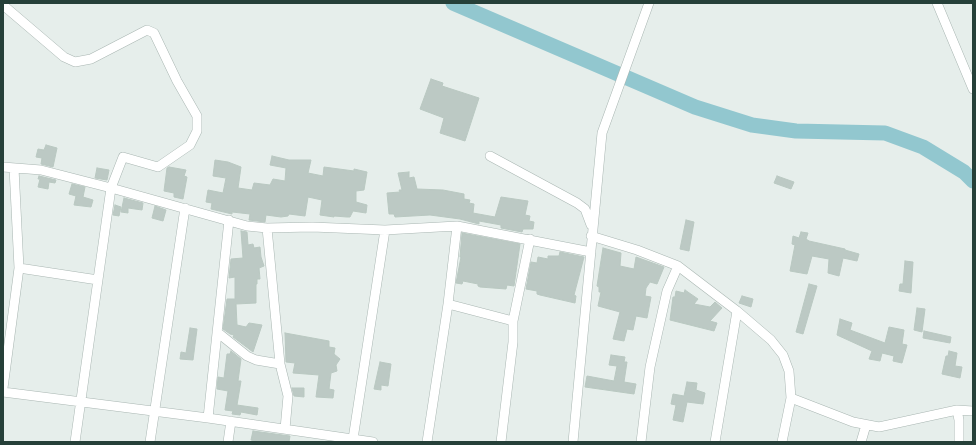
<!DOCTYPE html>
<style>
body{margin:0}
#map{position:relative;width:976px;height:445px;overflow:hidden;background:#e6eeeb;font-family:Roboto,sans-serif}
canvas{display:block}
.frame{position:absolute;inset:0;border:4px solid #264039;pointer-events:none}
</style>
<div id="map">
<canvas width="976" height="445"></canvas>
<div class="frame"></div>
</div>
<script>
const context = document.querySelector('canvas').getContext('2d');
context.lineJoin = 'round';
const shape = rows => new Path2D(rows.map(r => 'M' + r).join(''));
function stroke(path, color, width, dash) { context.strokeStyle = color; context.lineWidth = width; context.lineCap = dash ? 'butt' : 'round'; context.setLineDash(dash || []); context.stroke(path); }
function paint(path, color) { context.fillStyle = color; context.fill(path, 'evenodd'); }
stroke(shape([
 [453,3,695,107,752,125,796,131,885,133,923,147,964,172,973,181]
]), '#92c7cf', 15);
const building = shape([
 [431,79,443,83,442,86,479,98,465,141,440,133,444,118,420,109,431,79],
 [46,145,57,148,53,167,41,164,42,158,36,157,38,149,44,150,46,145],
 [272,156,289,160,311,160,308,173,323,176,324,167,354,171,354,169,367,172,364,190,356,191,356,202,367,205,366,213,353,211,350,217,347,217,334,216,334,217,320,215,322,200,308,197,305,216,289,214,288,216,281,217,266,215,265,222,249,220,250,214,232,212,232,214,211,209,212,203,206,202,208,190,223,193,226,178,213,176,215,160,228,162,241,167,238,188,252,190,254,183,270,185,273,179,285,181,286,168,270,165,272,156],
 [169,167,186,170,184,176,187,177,183,199,174,197,174,193,164,191,167,168,169,167],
 [97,168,109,170,107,180,95,178,97,168],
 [409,172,409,178,414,177,417,189,443,190,464,194,464,199,470,200,469,203,474,204,473,213,495,217,501,197,528,201,525,215,530,216,529,221,534,222,533,229,523,229,522,232,501,228,501,225,479,221,479,224,460,219,430,215,395,217,394,214,389,214,387,193,400,192,399,190,402,190,398,173,409,172],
 [39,176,56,180,55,183,49,182,48,189,38,187,40,179,38,179,39,176],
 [777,176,794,182,791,189,774,183,777,176],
 [72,184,85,187,83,197,93,200,91,207,74,205,76,196,69,194,72,184],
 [124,198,143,203,142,210,128,208,128,213,121,212,124,198],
 [115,205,121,207,119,216,113,215,115,205],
 [155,206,166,210,163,221,152,218,155,206],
 [686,220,694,222,689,251,680,249,686,220],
 [241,231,247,232,248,245,253,244,254,248,260,247,261,257,264,266,259,268,260,279,257,279,257,284,256,284,256,303,236,304,237,325,246,327,249,323,262,325,253,352,233,337,234,335,230,334,223,329,227,299,235,299,235,277,229,278,231,259,243,258,241,231],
 [801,232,808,233,806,239,809,241,845,249,845,250,859,254,857,261,843,258,839,276,828,273,829,259,812,256,807,274,790,271,795,245,792,244,793,236,799,238,801,232],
 [462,233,520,244,514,286,507,285,506,289,480,287,478,286,478,284,463,281,462,284,456,283,461,257,460,257,462,233],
 [603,248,621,253,620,266,634,269,636,257,664,267,657,284,650,282,646,288,645,296,651,297,647,318,636,316,633,330,627,329,624,341,613,339,620,312,598,306,601,292,599,292,599,287,597,286,603,248],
 [560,252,584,257,574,295,576,296,575,303,540,295,537,294,537,291,526,289,531,262,537,263,538,257,548,259,548,256,559,256,560,252],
 [905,261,913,262,911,293,899,291,900,284,903,284,905,261],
 [809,284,817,286,803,334,796,332,809,284],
 [685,290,698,299,694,304,710,307,715,302,722,308,710,321,717,323,714,331,670,320,673,297,675,297,676,291,684,293,685,290],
 [742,296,753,299,751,307,739,303,742,296],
 [917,308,925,309,922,332,914,330,917,308],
 [840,319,852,323,850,330,885,343,889,327,904,330,902,344,907,345,902,363,893,361,894,356,882,353,880,361,869,359,872,351,837,335,840,319],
 [190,328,197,329,193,360,180,359,181,352,186,353,190,328],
 [924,331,951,337,950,343,923,338,924,331],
 [285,333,329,341,329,347,335,348,334,354,340,359,336,365,337,371,331,373,329,389,334,390,333,398,316,397,319,375,293,373,295,363,286,362,285,333],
 [231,351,241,359,238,381,241,381,237,405,258,408,257,415,241,412,240,415,232,414,233,411,225,410,228,391,217,389,218,377,224,378,227,354,230,354,231,351],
 [949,351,957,353,955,366,962,367,960,378,942,374,946,356,948,356,949,351],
 [611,355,625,357,624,362,627,362,624,382,636,384,634,394,585,387,587,376,614,381,617,366,609,365,611,355],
 [380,362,391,364,388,386,381,385,381,390,374,389,380,362],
 [687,382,697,383,696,390,705,393,703,404,687,402,683,422,673,420,676,405,671,404,673,394,684,396,687,382],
 [292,388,304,388,304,397,294,396,292,388],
 [253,431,290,436,289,442,259,442,251,440,253,431]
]);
paint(building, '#bcc9c4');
stroke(building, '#b9c8c1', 1);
const minor = shape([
 [937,3,973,89],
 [3,5,64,57,75,62,91,59,147,30,154,33,177,81,197,116,197,131,190,145,158,167,123,157,111,188,75,442],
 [490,156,577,203,585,209,591,225],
 [3,167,41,170,111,188,247,226,267,228,312,227,385,230,457,226,591,252],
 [267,228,280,364,288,396,285,429],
 [591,236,637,250,678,266,737,311,771,340,783,355,789,371,791,398,782,442],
 [19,268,98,280],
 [448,304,513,321],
 [217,332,247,356,256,360,280,364],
 [3,388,19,268,14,168],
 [3,392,208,418,373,442],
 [791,398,853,422,879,427,957,410,973,411],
 [957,410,959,420,959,442],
 [208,418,229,220],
 [353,439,385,230],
 [150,442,185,208],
 [228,442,231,421],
 [427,442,448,304,457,226],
 [501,442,513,342,513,321,530,239],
 [573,442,602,133,649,3],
 [641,442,650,367,667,291,678,266],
 [715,442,737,311],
 [861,442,866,425]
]);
stroke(minor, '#a9b6b2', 10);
stroke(minor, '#fff', 9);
</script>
